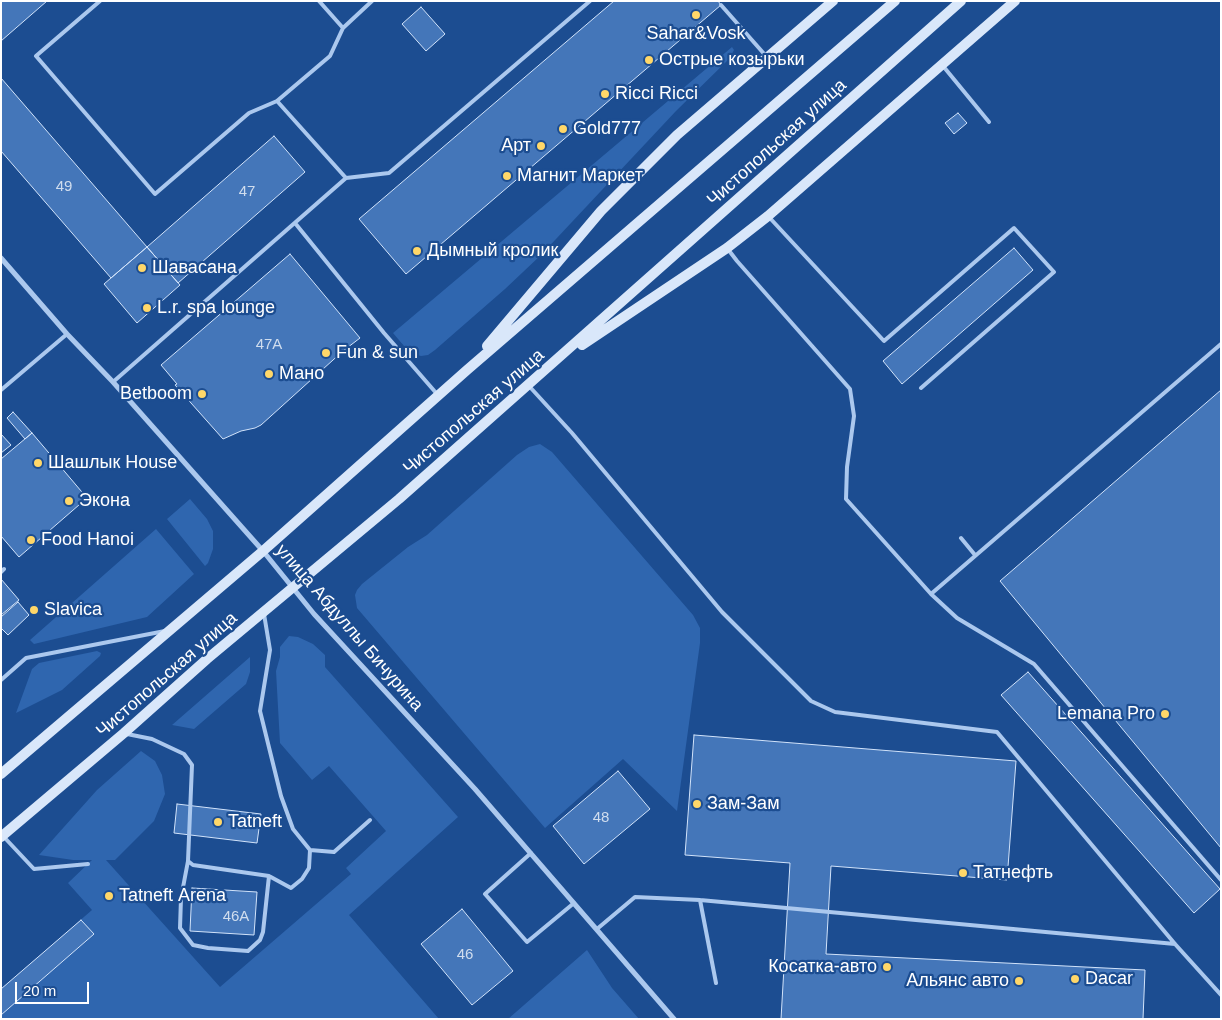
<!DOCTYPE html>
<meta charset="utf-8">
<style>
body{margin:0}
#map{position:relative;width:1222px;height:1020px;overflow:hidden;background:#1c4d91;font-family:Arial,sans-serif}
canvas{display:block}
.frame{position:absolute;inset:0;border:2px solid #fff;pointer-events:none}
.scale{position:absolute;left:15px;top:982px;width:74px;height:22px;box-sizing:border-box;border:2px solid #fff;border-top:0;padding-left:6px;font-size:15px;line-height:18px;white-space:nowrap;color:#fff;-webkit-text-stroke:4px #1c4d91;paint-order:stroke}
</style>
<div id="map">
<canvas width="1222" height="1020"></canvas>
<div class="frame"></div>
<div class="scale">20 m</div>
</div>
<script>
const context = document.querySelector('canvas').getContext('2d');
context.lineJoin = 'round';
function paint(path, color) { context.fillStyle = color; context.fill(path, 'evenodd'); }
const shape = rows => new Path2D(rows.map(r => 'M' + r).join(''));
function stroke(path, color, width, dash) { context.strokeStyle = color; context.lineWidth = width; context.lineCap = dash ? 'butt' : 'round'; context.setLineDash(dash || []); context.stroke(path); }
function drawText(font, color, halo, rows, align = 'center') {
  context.font = font + ' Arial,sans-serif'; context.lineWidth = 4.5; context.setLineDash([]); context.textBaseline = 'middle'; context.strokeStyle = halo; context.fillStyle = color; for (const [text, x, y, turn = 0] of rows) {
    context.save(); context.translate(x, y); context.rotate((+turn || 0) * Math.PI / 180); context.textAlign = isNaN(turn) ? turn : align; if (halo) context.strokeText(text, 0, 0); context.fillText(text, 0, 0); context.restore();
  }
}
paint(shape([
 [732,47,734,50,729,59,676,111,541,255,505,289,435,350,428,355,421,356,410,353,393,333],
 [540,444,552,452,693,615,700,628,700,643,677,811,623,759,545,828,357,608,355,595,357,590,362,584,408,547,427,535,517,455,529,447],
 [190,499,207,519,213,531,213,549,208,563,205,566,167,519],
 [156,529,194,574,147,617,34,644,30,640],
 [289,636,298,637,313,644,325,655,325,667,458,817,349,915,439,1019,1,1019,1,989,92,910,68,883,92,860,73,860,39,855,97,790,141,751,155,761,162,775,165,794,154,821,115,860,106,860,220,987,351,874,346,868,386,831,329,766,312,780,280,743,276,671,280,657,280,647],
 [97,651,101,653,100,656,62,690,16,713,32,669,39,663],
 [250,657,250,672,246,684,194,729,172,725],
 [587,950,612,988,639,1019,508,1019]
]), '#2f66af');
const building = shape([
 [1,1,47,1,1,41,1,1],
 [614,1,718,1,721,5,406,274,359,219,614,1],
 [421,7,445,34,426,51,402,24,421,7],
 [1,78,147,247,111,278,1,151,1,78],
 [958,113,967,123,954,134,945,123,958,113],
 [274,136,305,172,178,283,147,247,274,136],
 [147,247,180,285,137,323,104,284,147,247],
 [1014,248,1033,270,902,384,883,361,1014,248],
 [290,254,360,338,343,351,261,425,255,428,241,431,223,439,175,385,177,384,161,365,290,254],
 [1221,390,1221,848,1000,581,1221,390],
 [13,412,32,433,25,439,7,418,13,412],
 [32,433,87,498,19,557,1,536,1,459,32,433],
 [1,434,11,445,1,453,1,434],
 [1,579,19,600,1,615,1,579],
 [18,602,29,615,8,635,1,628,1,617,18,602],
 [1028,672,1220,889,1194,913,1001,695,1028,672],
 [694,735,1016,761,1007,880,831,866,826,954,1145,970,1143,1019,781,1019,790,863,685,855,694,735],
 [618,771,650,809,584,864,553,826,618,771],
 [177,804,261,814,257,843,174,833,177,804],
 [192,888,257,892,254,935,190,931,192,888],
 [462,909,513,971,472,1005,421,944,462,909],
 [81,920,94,934,1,1015,1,989,81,920]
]);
paint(building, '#4476b9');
stroke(building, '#d2e3fa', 1);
stroke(shape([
 [100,1,36,56,155,194,249,113,277,101,346,178],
 [319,1,343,28,372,1],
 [721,5,766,56],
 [943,66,989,122],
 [277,101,330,56,343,28],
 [768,216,884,341,1014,228,1054,272,921,388],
 [295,223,384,333,437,394],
 [727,248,737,261,850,389,854,416,847,467,846,499,931,594,1221,344],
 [113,382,346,178,389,173,590,1],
 [529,386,572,433,722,612,811,701,835,712,997,732,1175,944,1221,995],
 [1,390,67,334],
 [961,538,975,555],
 [1,572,4,569],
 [931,594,957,618,1034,664,1221,880],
 [1,680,26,658,165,631],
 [127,734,152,739,184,754,192,765,188,861,193,865,269,876,291,888,302,879,309,868,310,850,293,829,281,796,260,711,270,650,264,614],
 [3,836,34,869,88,864],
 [310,850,334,852,370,820],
 [531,853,485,894,527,942,574,903],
 [188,861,181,898,180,928,193,945,208,948,248,951,260,940,263,932,269,876],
 [700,900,716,983],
 [597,929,635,897,700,900,1175,944]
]), '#abc8ee', 4);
stroke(shape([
 [1,258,67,334,113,382,263,551,314,614,475,789,674,1019]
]), '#abc8ee', 5);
stroke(shape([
 [582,345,727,248,768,216,1015,1],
 [487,346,601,211,677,135,833,1],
 [1,774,263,551,467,370,895,1],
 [1,837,124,733,207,659,399,499,961,1]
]), '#d9e7fa', 10);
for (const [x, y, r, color] of [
 [696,15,5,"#ffd769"],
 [649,60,5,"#ffd769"],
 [605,94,5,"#ffd769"],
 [563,129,5,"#ffd769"],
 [541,146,5,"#ffd769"],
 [507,176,5,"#ffd769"],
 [417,251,5,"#ffd769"],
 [142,268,5,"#ffd769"],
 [147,308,5,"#ffd769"],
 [326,353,5,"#ffd769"],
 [269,374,5,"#ffd769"],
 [202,394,5,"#ffd769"],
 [38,463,5,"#ffd769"],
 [69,501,5,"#ffd769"],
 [31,540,5,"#ffd769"],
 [34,610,5,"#ffd769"],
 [1165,714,5,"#ffd769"],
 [697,804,5,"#ffd769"],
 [218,822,5,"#ffd769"],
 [963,873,5,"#ffd769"],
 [109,896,5,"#ffd769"],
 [887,967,5,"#ffd769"],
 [1075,979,5,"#ffd769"],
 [1019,981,5,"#ffd769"]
]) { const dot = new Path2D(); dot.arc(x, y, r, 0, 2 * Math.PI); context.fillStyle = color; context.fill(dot); stroke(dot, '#1c4d91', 2); }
drawText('15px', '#d0ddee', null, [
 ["49",64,187],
 ["47",247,192],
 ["47А",269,345],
 ["48",601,818],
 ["46А",236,917],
 ["46",465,955]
]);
drawText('18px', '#fff', '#1c4d91', [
 ["Sahar&Vosk",696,34,"center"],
 ["Острые козырьки",659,60],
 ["Ricci Ricci",615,94],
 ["Gold777",573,129],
 ["Арт",531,146,"right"],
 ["Магнит Маркет",517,176],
 ["Дымный кролик",427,251],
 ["Шавасана",152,268],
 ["L.r. spa lounge",157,308],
 ["Fun & sun",336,353],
 ["Мано",279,374],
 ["Betboom",192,394,"right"],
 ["Шашлык House",48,463],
 ["Экона",79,501],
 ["Food Hanoi",41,540],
 ["Slavica",44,610],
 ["Lemana Pro",1155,714,"right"],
 ["Зам-Зам",707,804],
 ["Tatneft",228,822],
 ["Татнефть",973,873],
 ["Tatneft Arena",119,896],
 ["Косатка-авто",877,967,"right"],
 ["Dacar",1085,979],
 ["Альянс авто",1009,981,"right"]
], 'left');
drawText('18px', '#fff', '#1c4d91', [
 ["Чистопольская улица",777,143,-42],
 ["Чистопольская улица",474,412,-41],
 ["улица Абдуллы Бичурина",349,628,49],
 ["Чистопольская улица",167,675,-41]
]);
</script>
